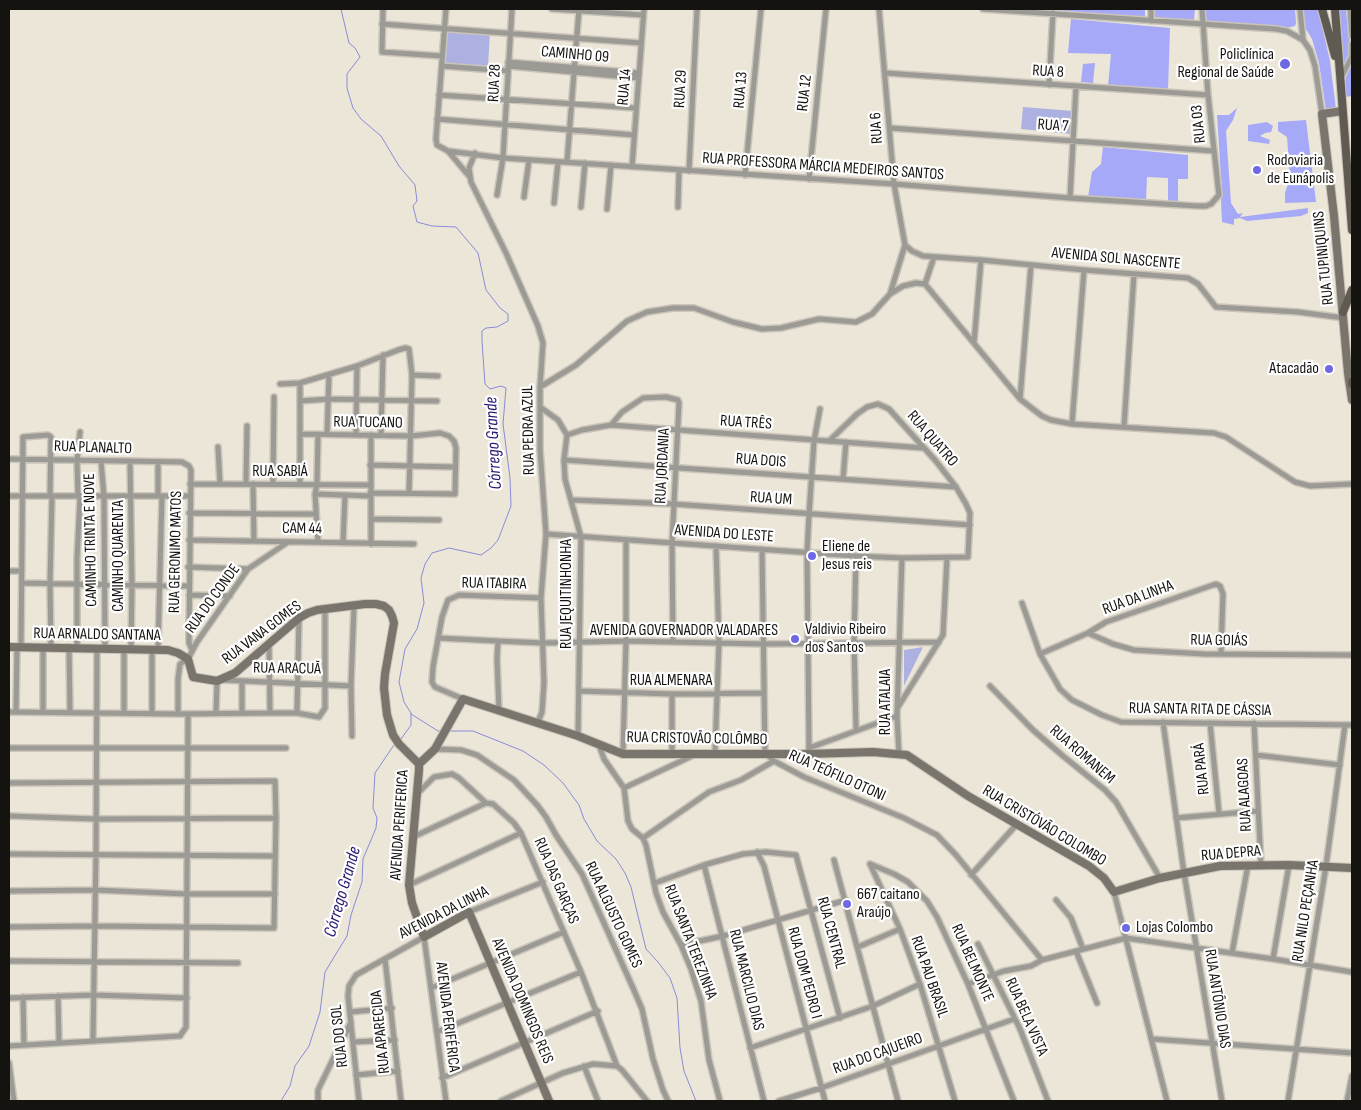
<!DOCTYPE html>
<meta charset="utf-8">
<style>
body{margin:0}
#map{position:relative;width:1361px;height:1110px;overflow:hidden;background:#ece6d9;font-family:"Sofia Sans Condensed",sans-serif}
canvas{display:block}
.frame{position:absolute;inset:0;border:10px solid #15130f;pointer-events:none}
</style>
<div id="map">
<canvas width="1361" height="1110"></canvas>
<div class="frame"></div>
</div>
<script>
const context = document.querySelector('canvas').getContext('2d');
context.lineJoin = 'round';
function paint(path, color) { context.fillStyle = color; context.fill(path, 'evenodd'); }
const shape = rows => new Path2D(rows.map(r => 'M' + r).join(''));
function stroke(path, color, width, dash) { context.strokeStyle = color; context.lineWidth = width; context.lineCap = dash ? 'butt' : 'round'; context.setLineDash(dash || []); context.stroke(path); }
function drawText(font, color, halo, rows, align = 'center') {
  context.font = font + ' "Sofia Sans Condensed",sans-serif'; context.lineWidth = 4.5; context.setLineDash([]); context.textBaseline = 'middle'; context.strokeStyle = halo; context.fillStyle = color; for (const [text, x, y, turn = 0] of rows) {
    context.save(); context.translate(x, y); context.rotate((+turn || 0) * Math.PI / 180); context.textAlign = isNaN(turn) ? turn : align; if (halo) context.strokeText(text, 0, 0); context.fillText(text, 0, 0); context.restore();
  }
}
paint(shape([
 [446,29,490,32,488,67,444,65],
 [1023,107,1073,111,1071,134,1021,129],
 [923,647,904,686,904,650]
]), '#adb1e2');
paint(shape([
 [1042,9,1145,9,1145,18],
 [1153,9,1195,9,1194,20,1153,18],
 [1204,9,1295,9,1296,23,1295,26,1287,28,1264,29,1204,21],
 [1303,9,1318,9,1330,61,1336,109,1326,110,1319,63,1312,39,1304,26],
 [1336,9,1346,9,1350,43,1348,55,1341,71],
 [1071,19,1170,28,1168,90,1108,86,1111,54,1068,53],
 [1095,63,1093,83,1081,82,1083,64],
 [1352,63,1352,96,1345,97,1345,80],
 [1237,108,1233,120,1226,131,1231,203,1238,214,1243,213,1240,217,1308,208,1308,213,1301,216,1247,221,1240,218,1234,219,1234,225,1222,222,1221,200,1222,193,1217,115,1229,115],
 [1306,120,1316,202,1285,203,1285,193,1290,178,1287,137,1278,131,1278,122],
 [1267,122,1273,126,1271,132,1265,133,1260,136,1270,140,1269,144,1248,141,1248,125],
 [1103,147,1188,155,1188,179,1178,179,1178,201,1168,202,1168,178,1147,177,1146,201,1088,197,1092,172,1101,164]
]), '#a5a9f7');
stroke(shape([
 [341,9,349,43,355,48,360,57,347,74,347,88,353,108,361,119,381,136,399,166,415,185,417,201,413,206,417,222,432,226,456,227,478,253,486,290,500,308,508,314,508,321,497,327,486,328,482,331,482,341,485,384,490,389,501,386,506,388,503,424,510,478,511,506,498,540,491,548,481,555,449,548,432,553,425,564,421,578,424,603,417,629,405,649,399,682,404,702,411,713,411,725,401,739],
 [411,714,438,731,442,731],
 [448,731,473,731,523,751,544,765,563,783,579,805,584,819,597,841,616,859,625,873,631,887,646,949,658,962,670,978,677,998,680,1048,684,1071,696,1101],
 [281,1101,290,1086,295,1066,309,1046,320,1012,325,972,347,936,351,915,362,882,363,859,376,828,377,818,373,808,375,773,394,745]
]), '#888bd6', 1);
const street = shape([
 [383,9,382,52,442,56],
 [446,9,436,139,437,145,448,151,469,176],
 [552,9,643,15],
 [879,9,894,184,905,245,890,294],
 [983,9,1276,29,1287,31,1303,40],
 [1300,9,1303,40,1310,50,1315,66,1322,114],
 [1350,9,1352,36],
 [1151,21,1151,9],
 [382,24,641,43],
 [1352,56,1352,44],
 [508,62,639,73],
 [442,66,508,71],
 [508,66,638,78],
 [885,73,1208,95],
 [1341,78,1352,56],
 [1049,85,1053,13],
 [439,95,636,108],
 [437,119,634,135],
 [890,128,1214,151],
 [448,151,503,158,894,184,1070,198,1197,206,1206,206,1211,204,1219,195,1208,95,1202,9],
 [475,153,469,168,471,182,506,253,538,326,543,343,540,387,540,449,546,534,541,598,544,683,542,712,538,722],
 [567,162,579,9],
 [632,167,644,9],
 [689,171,697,9],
 [745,175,761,9],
 [809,179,826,9],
 [497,195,503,158,512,9],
 [524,197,529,160],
 [1070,198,1076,87],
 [554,203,558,162],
 [581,207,585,163],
 [678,207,679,170],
 [607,209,611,165],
 [905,245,912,251,923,256,981,260,1084,270,1188,278,1198,284,1216,307,1298,312,1344,318],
 [925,284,934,257],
 [974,343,981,260],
 [412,375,438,376],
 [280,384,300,383,357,366,398,350,405,348,409,349,412,375,409,493],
 [540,387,576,365,627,321,647,312,673,308,694,308,733,322,762,329,781,328,819,319,856,322,872,314,890,294,903,286,916,283,925,284,1020,399,1042,416,1051,420,1072,424,1214,433,1226,437,1295,482,1310,486,1352,484],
 [1020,399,1031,265],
 [300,401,329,399,437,401],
 [540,407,558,420,567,435,564,460,565,479,581,537,578,736],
 [1072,424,1084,270],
 [611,425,622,412,643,398,666,397,678,400,679,403,672,543,673,642],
 [1124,427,1134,274],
 [300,434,411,436,440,433,449,436,454,441,456,448,455,494,370,493],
 [327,434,329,375],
 [356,435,357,366],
 [381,435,383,355],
 [567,435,582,430,611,425,924,448],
 [218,447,220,484],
 [9,459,182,462,189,466,191,470,189,634,189,643,192,650],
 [564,460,956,487],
 [101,461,104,497,105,649],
 [130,462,132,585,131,649],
 [158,463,158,496],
 [370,465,455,467],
 [843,479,846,442],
 [273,483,274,397],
 [190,484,370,485],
 [246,484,247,426],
 [253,484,254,541],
 [300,484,300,383],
 [315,494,371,496],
 [9,496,189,496],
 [78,496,77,461,80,432],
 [571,500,673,504,970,525],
 [189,513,316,514],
 [371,519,439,520],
 [546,534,856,556,902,558,968,557,970,513,966,504,956,487,935,460,889,409,878,404,867,407,857,414,829,441],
 [189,540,414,544],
 [318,542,315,494,317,484,318,435],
 [343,543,345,495],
 [371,544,371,435],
 [762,549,765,753,774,761,804,777,904,818,937,835,956,855,1042,960],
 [856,556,854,642,856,729],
 [188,567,248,569],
 [9,571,22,571],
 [22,583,189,586],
 [189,595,230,596],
 [1022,603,1040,654,1060,689,1072,700,1102,715,1121,722,1352,725],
 [1088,633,1113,644,1134,650,1204,654,1352,655],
 [438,638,498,641],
 [269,644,270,713],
 [43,647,43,712],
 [51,647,50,584,52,496],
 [69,647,70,711],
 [21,648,23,437,48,435,51,437,50,496],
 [77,648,77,558,80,497],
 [124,649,124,713],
 [152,649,152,712],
 [158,649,162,496],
 [1040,654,1088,633,1106,622,1216,584,1220,586,1223,594,1221,654],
 [223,680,351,686],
 [242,682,242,713],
 [990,686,1033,730,1063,756,1105,790,1116,802,1160,878],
 [579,691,672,694,764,693],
 [672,694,672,754],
 [463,699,435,687,432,682,433,667,442,617,448,600,459,595,541,598],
 [898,707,943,635,947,558],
 [499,710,497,659,498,641,543,643,626,641,764,644,939,642],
 [9,712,178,714,270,713,297,713,319,717,325,708,325,609],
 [16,712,17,647],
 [297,713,299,618],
 [178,714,178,679,180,664,188,659,197,642,248,569,288,542],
 [216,714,217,681],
 [1163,722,1184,873,1222,1101],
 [1210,723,1219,813],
 [1254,723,1261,865],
 [352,736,351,686,354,605],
 [599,745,604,759,624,788,628,821,632,829,643,838,646,845,656,893,663,912,681,945,691,969,701,1001,709,1060,720,1101],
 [9,748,286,748],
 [809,748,897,716],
 [435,749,461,750,477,755,514,780,538,806,546,817,556,835,582,874,633,988,642,1009,653,1059,663,1090,668,1101],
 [623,754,626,641,626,540],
 [715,754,719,642,716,546],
 [807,754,809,748,807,553,809,515,814,441,820,409],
 [899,755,897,716,902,558],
 [1256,755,1340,765],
 [9,783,275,781,276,818,274,928,95,926,9,927],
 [624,788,694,755],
 [416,795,434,777,452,774,459,778,486,803,493,804,514,823,521,833,581,972,617,1066],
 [9,816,96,819,276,818],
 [1176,818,1258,811],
 [413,837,486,803],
 [643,838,709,792,741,780,774,761],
 [757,852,764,866,825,1101],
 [9,854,275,856],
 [834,860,898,1101],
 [870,864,894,874,908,882,927,901,937,917,968,984,1014,1101],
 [870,864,900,929,920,984,955,1101],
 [704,865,764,1101],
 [971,875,1017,824],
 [655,883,704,865,743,854,766,852,796,855,840,1018],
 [409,885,521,833],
 [9,891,95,890,187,894,275,894],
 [1114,892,1167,1101],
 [1056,900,1071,918,1083,949],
 [469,912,543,882],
 [978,944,1020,1029,1048,1101],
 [681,945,723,936,846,900],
 [858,947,900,929],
 [1076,951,1097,1003],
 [1232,953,1248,865],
 [385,959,401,1101],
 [1273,959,1289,865],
 [9,961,238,963],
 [968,984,1004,971,1031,966,1042,960,1126,938,1273,959,1352,972],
 [431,988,564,932],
 [58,996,59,1043],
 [23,997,24,1045],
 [9,998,93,995,187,998],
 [350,1012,392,1008],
 [437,1032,581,972],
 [1152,1039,1352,1053],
 [93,1040,96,854,97,648],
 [353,1042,395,1040],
 [9,1046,180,1036,186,1027,188,714],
 [750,1048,873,1006,920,984],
 [9,1063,14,1101],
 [584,1066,598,1101],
 [356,1075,398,1071],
 [442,1078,598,1011],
 [318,1101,318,1090,351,1022],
 [359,1101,348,996,349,986,356,975,424,937,446,1101],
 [501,1101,563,1073,593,1064,617,1066,622,1070,647,1101],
 [779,1101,821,1088,1014,1019],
 [1288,1101,1326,866,1345,725],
 [1347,1101,1352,1076]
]);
const secondary = shape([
 [1342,111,1322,114,1334,216,1348,373,1352,400],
 [9,647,168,650,178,653,188,659,193,677,217,681,235,673,299,618,308,613,317,610,365,604,376,604,384,606,389,610,392,616,394,623,385,674,384,688,387,715,393,735,399,744,419,764,419,770,409,885,412,903,424,937,469,912,549,1101],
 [419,764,435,749,463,699,578,736,623,754,807,754,873,752,907,755,968,796,1089,866,1104,878,1114,892,1160,878,1220,866,1289,865,1352,868]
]);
const primary = shape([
 [1322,9,1335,56],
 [1335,9,1352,230],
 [1343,312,1352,290],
 [1352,382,1352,384]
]);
stroke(street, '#cac4b9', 8);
stroke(secondary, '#cac4b9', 10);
stroke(primary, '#cac4b9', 10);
stroke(street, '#9c9a95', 5);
stroke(secondary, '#79756d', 8);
stroke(primary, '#5f5b52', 8);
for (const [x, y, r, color] of [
 [1285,64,6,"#6e69e3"],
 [1257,170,5,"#6e69e3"],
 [1329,369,5,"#6e69e3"],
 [812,556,5,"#6e69e3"],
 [795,639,5,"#6e69e3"],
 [847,904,5,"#6e69e3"],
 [1126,928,5,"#6e69e3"]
]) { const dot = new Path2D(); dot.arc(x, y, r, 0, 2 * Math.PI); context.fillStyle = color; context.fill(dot); stroke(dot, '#fff', 2); }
drawText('16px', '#15130f', '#fff', [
 ["CAMINHO 09",575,55,5],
 ["RUA 8",1048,72,4],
 ["RUA 28",495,83,-87],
 ["RUA 14",625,87,-85],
 ["RUA 29",681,89,-87],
 ["RUA 13",741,90,-85],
 ["RUA 12",805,93,-84],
 ["RUA 03",1199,124,-96],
 ["RUA 7",1053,126,4],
 ["RUA 6",877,128,-94],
 ["RUA PROFESSORA MÁRCIA MEDEIROS SANTOS",823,167,4],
 ["RUA TUPINIQUINS",1324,258,-96],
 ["AVENIDA SOL NASCENTE",1116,259,5],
 ["RUA TUCANO",368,423,1],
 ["RUA TRÊS",746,423,4],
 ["RUA PEDRA AZUL",529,430,-91],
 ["RUA QUATRO",932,439,49],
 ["RUA PLANALTO",93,448,2],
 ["RUA DOIS",761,461,4],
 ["RUA JORDANIA",663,466,-87],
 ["RUA SABIÁ",280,472],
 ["RUA UM",771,499,4],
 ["CAM 44",302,529,1],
 ["AVENIDA DO LESTE",724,534,4],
 ["CAMINHO TRINTA E NOVE",91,540,-91],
 ["RUA GERONIMO MATOS",176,552,-89],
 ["CAMINHO QUARENTA",119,556,-90],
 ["RUA ITABIRA",494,584,1],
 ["RUA JEQUITINHONHA",567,594,-90],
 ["RUA DA LINHA",1138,598,-20],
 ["RUA DO CONDE",213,599,-54],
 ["AVENIDA GOVERNADOR VALADARES",684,631],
 ["RUA VANA GOMES",262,633,-37],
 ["RUA ARNALDO SANTANA",97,635,1],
 ["RUA GOIÁS",1219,641,1],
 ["RUA ARACUÃ",287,669,1],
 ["RUA ALMENARA",671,681],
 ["RUA ATALAIA",886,702,-90],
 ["RUA SANTA RITA DE CÁSSIA",1200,710,1],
 ["RUA CRISTOVÃO COLÔMBO",697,739,1],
 ["RUA ROMANEM",1082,755,41],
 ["RUA PARÁ",1202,769,-96],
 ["RUA TEÓFILO OTONI",837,776,24],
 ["RUA ALAGOAS",1245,795,-93],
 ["AVENIDA PERIFERICA",400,825,-86],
 ["RUA CRISTÓVÃO COLOMBO",1044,826,31],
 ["RUA DEPRA",1231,854,-5],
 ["RUA DAS GARÇAS",556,881,67],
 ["RUA NILO PEÇANHA",1306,911,-81],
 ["AVENIDA DA LINHA",444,913,-27],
 ["RUA ALGUSTO GOMES",613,915,65],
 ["RUA CENTRAL",831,933,75],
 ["RUA SANTA TEREZINHA",690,942,69],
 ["RUA BELMONTE",972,963,66],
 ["RUA DOM PEDRO I",804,973,75],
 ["RUA PAU BRASIL",929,977,71],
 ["RUA MARCILIO DIAS",746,980,76],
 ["RUA ANTÔNIO DIAS",1217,999,81],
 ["AVENIDA DOMINGOS REIS",522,1001,67],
 ["AVENIDA PERIFÉRICA",447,1017,83],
 ["RUA BELA VISTA",1026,1017,66],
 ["RUA APARECIDA",381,1032,-96],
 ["RUA DO SOL",340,1036,-96],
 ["RUA DO CAJUEIRO",878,1054,-20]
]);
drawText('16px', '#15130f', '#fff', [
 ["Policlínica",1274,55,"right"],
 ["Regional de Saúde",1274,73,"right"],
 ["Rodoviaria",1267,161],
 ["de Eunápolis",1267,179],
 ["Atacadão",1319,369,"right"],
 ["Eliene de",822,547],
 ["Jesus reis",822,565],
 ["Valdivio Ribeiro",805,630],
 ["dos Santos",805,648],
 ["667 caitano",857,895],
 ["Araújo",857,913],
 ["Lojas Colombo",1136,928]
], 'left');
drawText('italic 18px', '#271870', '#fff', [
 ["Córrego Grande",494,443,-93],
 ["Córrego Grande",343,892,-74]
]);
</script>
